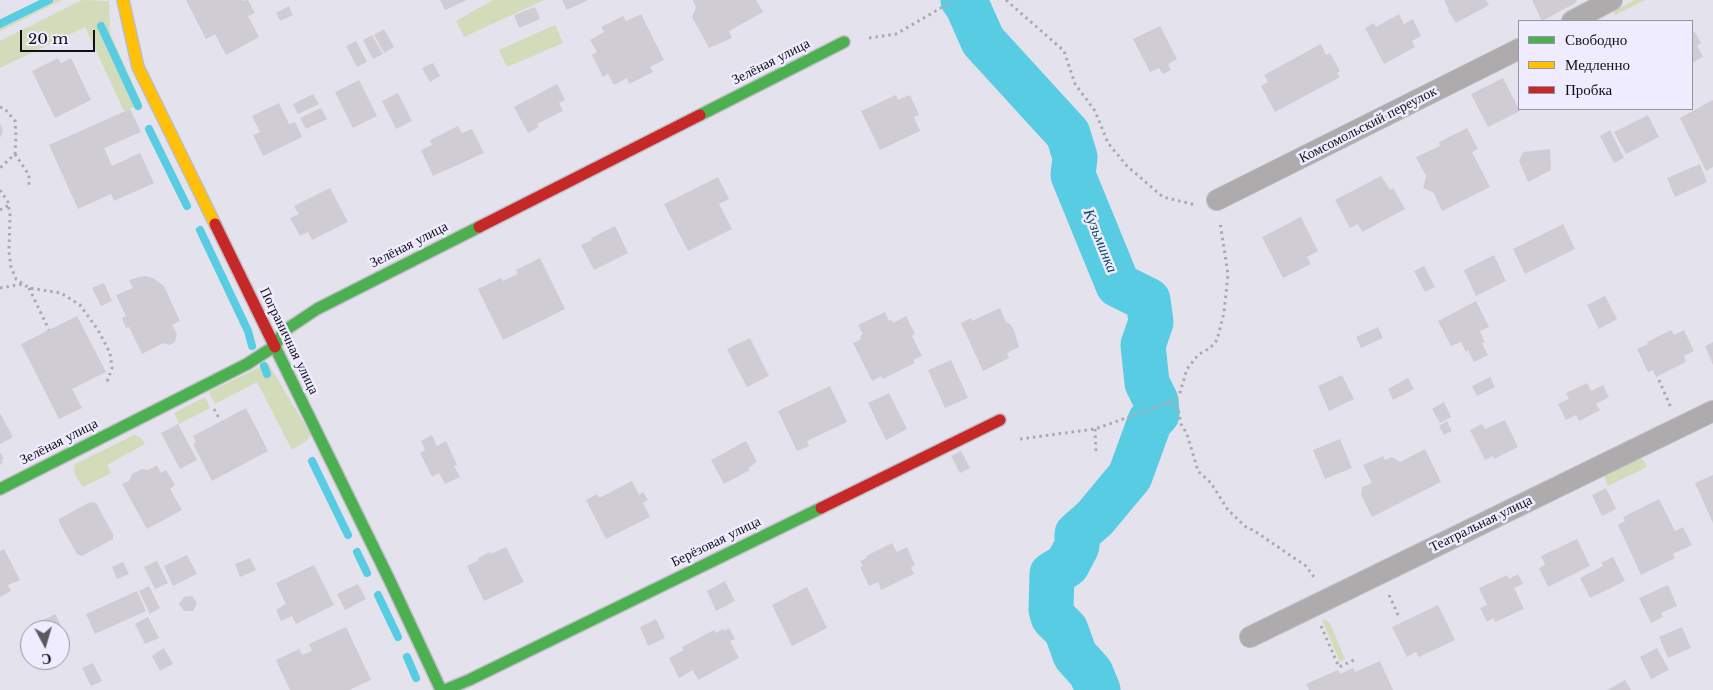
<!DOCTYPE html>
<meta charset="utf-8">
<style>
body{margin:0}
#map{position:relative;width:1713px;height:690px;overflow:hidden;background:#e4e2ed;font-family:"Libre Baskerville",serif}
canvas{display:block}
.legend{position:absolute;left:1518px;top:20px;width:175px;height:90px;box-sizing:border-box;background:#eeecfe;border:1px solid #9694a1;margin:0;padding:6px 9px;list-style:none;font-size:15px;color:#111016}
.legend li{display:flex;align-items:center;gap:10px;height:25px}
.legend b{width:25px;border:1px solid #9694a1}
.north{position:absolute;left:20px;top:620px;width:50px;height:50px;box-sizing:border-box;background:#eeecfe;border:1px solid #9694a1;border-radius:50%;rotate:174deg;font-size:14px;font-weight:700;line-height:20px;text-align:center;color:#111016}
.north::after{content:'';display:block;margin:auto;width:18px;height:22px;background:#5b5a61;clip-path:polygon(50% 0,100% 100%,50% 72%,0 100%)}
.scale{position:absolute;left:20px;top:30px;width:75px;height:22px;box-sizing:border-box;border:2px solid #111016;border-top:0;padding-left:6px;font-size:15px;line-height:18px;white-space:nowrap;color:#111016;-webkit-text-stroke:4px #eeecfe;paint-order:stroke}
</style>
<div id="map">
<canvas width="1713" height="690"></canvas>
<ul class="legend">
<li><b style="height:6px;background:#4caf50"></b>Свободно</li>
<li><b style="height:6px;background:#ffc107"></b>Медленно</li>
<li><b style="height:6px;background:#c62828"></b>Пробка</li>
</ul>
<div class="north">С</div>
<div class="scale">20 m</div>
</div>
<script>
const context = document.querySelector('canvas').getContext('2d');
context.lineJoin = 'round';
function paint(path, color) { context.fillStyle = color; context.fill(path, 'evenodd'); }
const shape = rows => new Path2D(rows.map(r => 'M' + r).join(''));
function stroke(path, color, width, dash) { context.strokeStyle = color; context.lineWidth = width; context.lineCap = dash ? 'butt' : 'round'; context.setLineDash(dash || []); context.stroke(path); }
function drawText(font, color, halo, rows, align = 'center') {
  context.font = font + ' "Libre Baskerville",serif'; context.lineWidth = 5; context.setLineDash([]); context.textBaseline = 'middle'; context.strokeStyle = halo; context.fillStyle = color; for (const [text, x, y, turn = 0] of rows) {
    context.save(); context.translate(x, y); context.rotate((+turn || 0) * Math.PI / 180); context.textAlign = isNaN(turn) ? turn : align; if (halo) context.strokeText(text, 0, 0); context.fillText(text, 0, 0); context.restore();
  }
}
paint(shape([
 [39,0,62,0,0,31,0,19],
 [82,0,109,1,110,33,142,104,124,111,85,27,0,68,0,41],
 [493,0,544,0,464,37,456,21],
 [1635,0,1645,0,1615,15,1613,11],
 [555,25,563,43,507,67,499,50],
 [268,363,311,435,305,442,292,450,257,382,215,404,209,392],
 [205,397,210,408,179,424,174,413],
 [134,435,141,438,145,444,107,465,111,473,83,487,76,477,74,471,75,464],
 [1638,456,1643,460,1647,467,1608,486,1604,476,1606,471],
 [1324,619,1330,623,1345,659,1340,662,1322,620]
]), '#d2dcba');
stroke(shape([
 [0,24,49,0],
 [101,26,138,106],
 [149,129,187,206],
 [200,230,248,331,252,346],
 [264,366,267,374],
 [312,461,348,535],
 [357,552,367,573],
 [378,595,398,637],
 [407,657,416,678]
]), '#58cce2', 8);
stroke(shape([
 [963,0,967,5,983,41,1068,134,1075,157,1073,175,1118,285,1148,300,1151,322,1143,345,1147,383,1156,401,1157,414,1150,421,1130,476,1095,518,1077,534,1077,546,1067,565,1052,574,1051,609,1053,617,1066,630,1075,655,1091,673,1098,690]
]), '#58cce2', 45);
paint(shape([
 [186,0,243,0,243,1,248,0,255,13,248,16,259,37,226,55,215,34,206,39],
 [440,0,467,0,445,10],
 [562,0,588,0,567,10],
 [693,0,756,0,763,12,729,31,732,38,709,48,692,17,696,8],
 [1444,0,1486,0,1489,5,1456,23,1448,11,1449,10],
 [1532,0,1576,0,1577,2,1542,21],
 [289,6,293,15,280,21,276,13],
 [535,7,540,19,519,28,514,15],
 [641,14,664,60,650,67,653,72,629,84,627,78,614,85,608,74,603,77,592,55,597,52,590,40,604,32,601,27,623,16,626,21],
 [1399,14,1404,24,1413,19,1421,36,1412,41,1415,47,1384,64,1365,28,1374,23,1376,27],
 [1160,26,1177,59,1168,64,1171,70,1163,74,1159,68,1150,72,1133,39],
 [384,29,394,47,384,53,374,35],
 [1694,31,1701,43,1697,46,1703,57,1692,63,1692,33],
 [372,35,383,54,373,59,363,40],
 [356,41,367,62,357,67,346,46],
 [1321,44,1326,55,1330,53,1340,71,1337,73,1340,77,1275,112,1261,86,1268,82,1264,75],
 [58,58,61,63,71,58,91,100,55,118,32,71],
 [433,63,440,76,430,82,422,68],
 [1503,78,1520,111,1488,127,1471,94],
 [359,80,377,116,353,128,335,92],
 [557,84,565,100,559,103,563,111,537,124,539,127,528,133,514,107],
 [398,93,412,121,396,129,382,101],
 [313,94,319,104,298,114,293,104],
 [896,95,898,100,910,95,919,115,914,117,920,131,880,150,861,111],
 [1713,100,1713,167,1706,171,1680,118],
 [279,103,289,124,295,122,302,137,263,156,253,135,260,132,252,116],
 [321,108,327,119,306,129,300,118],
 [130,109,141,132,104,148,112,166,140,153,154,183,114,201,111,194,78,209,49,145],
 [1648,115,1659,137,1626,154,1614,132],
 [0,123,3,131,0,138],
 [458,126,462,133,472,129,484,153,433,176,421,150,432,145,430,140],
 [1467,128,1478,149,1472,152,1490,187,1442,211,1434,193,1423,188,1426,176,1416,157,1440,146,1439,142],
 [1610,130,1624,158,1614,163,1600,136],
 [1550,149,1551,170,1528,182,1519,161,1523,152],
 [1700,164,1707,182,1675,197,1667,178],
 [1381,176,1390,190,1393,188,1405,209,1362,232,1358,224,1350,228,1335,200],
 [718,177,729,199,719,204,732,229,688,251,664,204],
 [330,188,348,222,312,240,308,232,300,236,290,218,299,214,294,206],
 [1301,217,1318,251,1307,257,1311,264,1283,278,1262,237],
 [1563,224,1575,249,1525,274,1513,249],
 [615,226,628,253,594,270,581,245,592,240,591,238],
 [1494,255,1506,281,1476,296,1464,270],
 [540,258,565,309,503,340,478,289,501,278,503,281,518,274,516,270],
 [1424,266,1435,287,1425,292,1414,271],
 [146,276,153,278,164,286,180,321,172,325,177,334,175,342,169,345,163,343,142,354,129,327,126,328,122,318,126,316,116,295,133,288,129,280,139,277],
 [104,283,112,301,101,306,92,288],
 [1605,296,1617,319,1599,329,1587,305],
 [1476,301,1489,327,1480,331,1485,342,1482,343,1488,355,1474,362,1468,350,1466,352,1461,342,1451,346,1438,321],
 [1000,308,1006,322,1010,324,1014,330,1019,347,1007,353,1009,358,983,371,961,323,971,318,972,321],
 [885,312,889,321,892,320,893,323,906,316,915,334,912,336,922,356,913,360,915,363,883,379,881,376,872,381,853,343,861,339,860,336,863,334,858,325],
 [77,316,106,372,72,389,82,408,59,419,21,344],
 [1378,327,1383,338,1361,348,1356,337],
 [1671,330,1674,335,1684,330,1694,351,1684,356,1686,362,1656,377,1653,370,1648,372,1637,349,1648,344,1647,342],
 [750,338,769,376,747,387,727,349],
 [1713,342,1713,365,1705,346],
 [951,360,968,398,945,408,928,370],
 [1342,375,1354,399,1329,411,1318,386],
 [1490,377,1495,387,1477,396,1472,386],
 [1408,378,1414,389,1393,400,1388,389],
 [1587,383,1591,391,1603,385,1609,397,1596,404,1600,410,1579,421,1576,415,1566,420,1558,404,1569,399,1566,393],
 [830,386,847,422,807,441,809,446,797,451,778,411],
 [889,393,907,429,886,440,868,403],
 [1444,402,1451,417,1440,423,1432,409],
 [246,408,268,451,212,481,193,444,196,442,193,436],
 [0,413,13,437,0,444],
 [1505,420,1518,447,1494,459,1493,456,1485,460,1470,430,1482,424,1485,429],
 [1447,421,1452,431,1444,435,1439,426],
 [178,424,197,460,180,469,161,433],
 [432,435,437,446,446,441,457,465,454,466,460,477,445,484,439,473,432,477,420,453,425,450,421,441],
 [1340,439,1352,468,1325,479,1313,450],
 [746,441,757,462,748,468,750,470,724,484,711,460],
 [1425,449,1441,482,1372,517,1361,495,1362,487,1372,483,1363,465,1383,456,1385,460,1392,457,1400,462],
 [961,451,970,468,960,473,951,456],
 [0,452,4,459,1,460,3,463,0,465],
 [157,465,161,473,166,470,175,485,170,489,182,510,147,529,122,484,129,481,132,474,142,469,148,470],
 [1713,475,1713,523,1695,483],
 [632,481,639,495,643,492,648,500,643,503,650,517,606,539,586,500,597,494,599,498],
 [1606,488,1616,509,1602,516,1592,495],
 [1659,499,1675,531,1683,527,1692,545,1673,554,1675,558,1641,575,1618,525,1625,521,1623,517],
 [90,502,96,503,113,534,113,539,82,556,77,554,60,524,59,519],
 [1577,539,1590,566,1548,587,1539,568,1545,565,1541,556],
 [892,543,897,552,907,547,915,565,911,567,914,574,881,590,878,582,869,586,860,567,863,566,860,561,867,558,866,556],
 [506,547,524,582,484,601,467,566,479,560,478,558,490,552,491,554],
 [4,549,20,580,8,585,11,591,0,597,0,551],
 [187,555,197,574,173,586,164,566],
 [1613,557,1625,581,1590,598,1580,578,1603,566,1601,563],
 [250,558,256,570,240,577,235,564],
 [157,561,168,583,155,589,144,567],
 [123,562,129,574,117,579,112,567],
 [314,565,334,605,296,624,292,616,281,621,276,610,286,604,276,583],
 [1518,574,1523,584,1514,588,1524,609,1495,622,1493,618,1487,622,1480,608,1487,605,1479,588,1507,575,1509,579],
 [725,581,735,601,716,611,707,591],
 [358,584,366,599,345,610,337,594],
 [1668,585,1677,606,1661,613,1663,617,1651,623,1639,598],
 [149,586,160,608,150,614,139,591],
 [807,587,827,628,792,646,772,605],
 [137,591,146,611,95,634,86,614],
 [192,596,197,603,193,611,184,611,179,604,184,597],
 [1438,605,1455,640,1419,657,1416,652,1407,657,1392,627],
 [55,614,67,637,60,641,60,630,35,630,33,626],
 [148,617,159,638,145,644,135,624],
 [656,619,665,638,648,646,640,627],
 [346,627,371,680,349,690,290,690,276,660,299,649,302,655,312,651,309,644],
 [1682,627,1691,648,1668,658,1659,637],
 [729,628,735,639,730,641,739,658,698,680,693,670,679,678,669,658,684,650,682,647,714,630,716,633,723,629,724,631],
 [30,634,30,659,21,638],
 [164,648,173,664,160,671,152,656],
 [1657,648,1669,670,1651,679,1640,657],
 [1380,661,1393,690,1309,690,1306,684,1338,670,1340,674,1353,668,1355,672],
 [93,663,102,681,91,686,82,668],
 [1625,680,1631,690,1607,690]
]), '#d0ccd3');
const street = shape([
 [1572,21,1612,0],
 [1217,200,1519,49],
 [1250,637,1713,411]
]);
const fast = shape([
 [700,115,844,42],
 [275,347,389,579,441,690],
 [0,489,247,364,275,346,284,331,317,309,479,227],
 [445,690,469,680,821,508]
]);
const slow = shape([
 [123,0,138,67,215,224]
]);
const jam = shape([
 [215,224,275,347],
 [479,227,700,115],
 [821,508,1000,420]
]);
stroke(street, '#bfbdc5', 22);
stroke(fast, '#bfbdc5', 14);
stroke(slow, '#bfbdc5', 14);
stroke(jam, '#bfbdc5', 14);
stroke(shape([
 [1006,0,1064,51,1075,84,1095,111,1108,143,1127,166,1163,197,1196,205],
 [869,38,896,34,946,5,951,0],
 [0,107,5,109,15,121,16,137,15,154,0,168],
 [15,154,29,175,29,188],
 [0,190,8,202,10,215,9,252,11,267,16,279,29,288,61,293,80,305,98,330,110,353,112,368,107,382],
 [0,210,9,205],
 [0,288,23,284],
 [29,288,49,330],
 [1659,380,1671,408],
 [1169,404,1175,405,1178,408,1181,424,1187,434,1198,471,1211,483,1228,510,1247,528,1253,530,1306,566,1316,580],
 [214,409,220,420],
 [1095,429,1096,452],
 [1020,439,1095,429,1168,403,1179,396,1187,369,1198,355,1210,348,1217,340,1224,313,1228,274,1220,222],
 [1389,595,1399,617],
 [1321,626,1339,667,1354,660]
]), '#acaaad', 3, [2.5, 4]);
stroke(street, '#aeabac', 20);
stroke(fast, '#4caf50', 11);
stroke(slow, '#ffc107', 11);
stroke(jam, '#c62828', 11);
drawText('14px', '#111016', '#eeecfe', [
 ["Зелёная улица",771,62,-27],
 ["Комсомольский переулок",1368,125,-27],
 ["Зелёная улица",409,245,-27],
 ["Пограничная улица",289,341,64],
 ["Зелёная улица",59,442,-27],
 ["Театральная улица",1481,524,-26],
 ["Берёзовая улица",716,542,-26]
]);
drawText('italic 15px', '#094b56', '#eeecfe', [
 ["Кузьминка",1100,241,68]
]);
</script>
